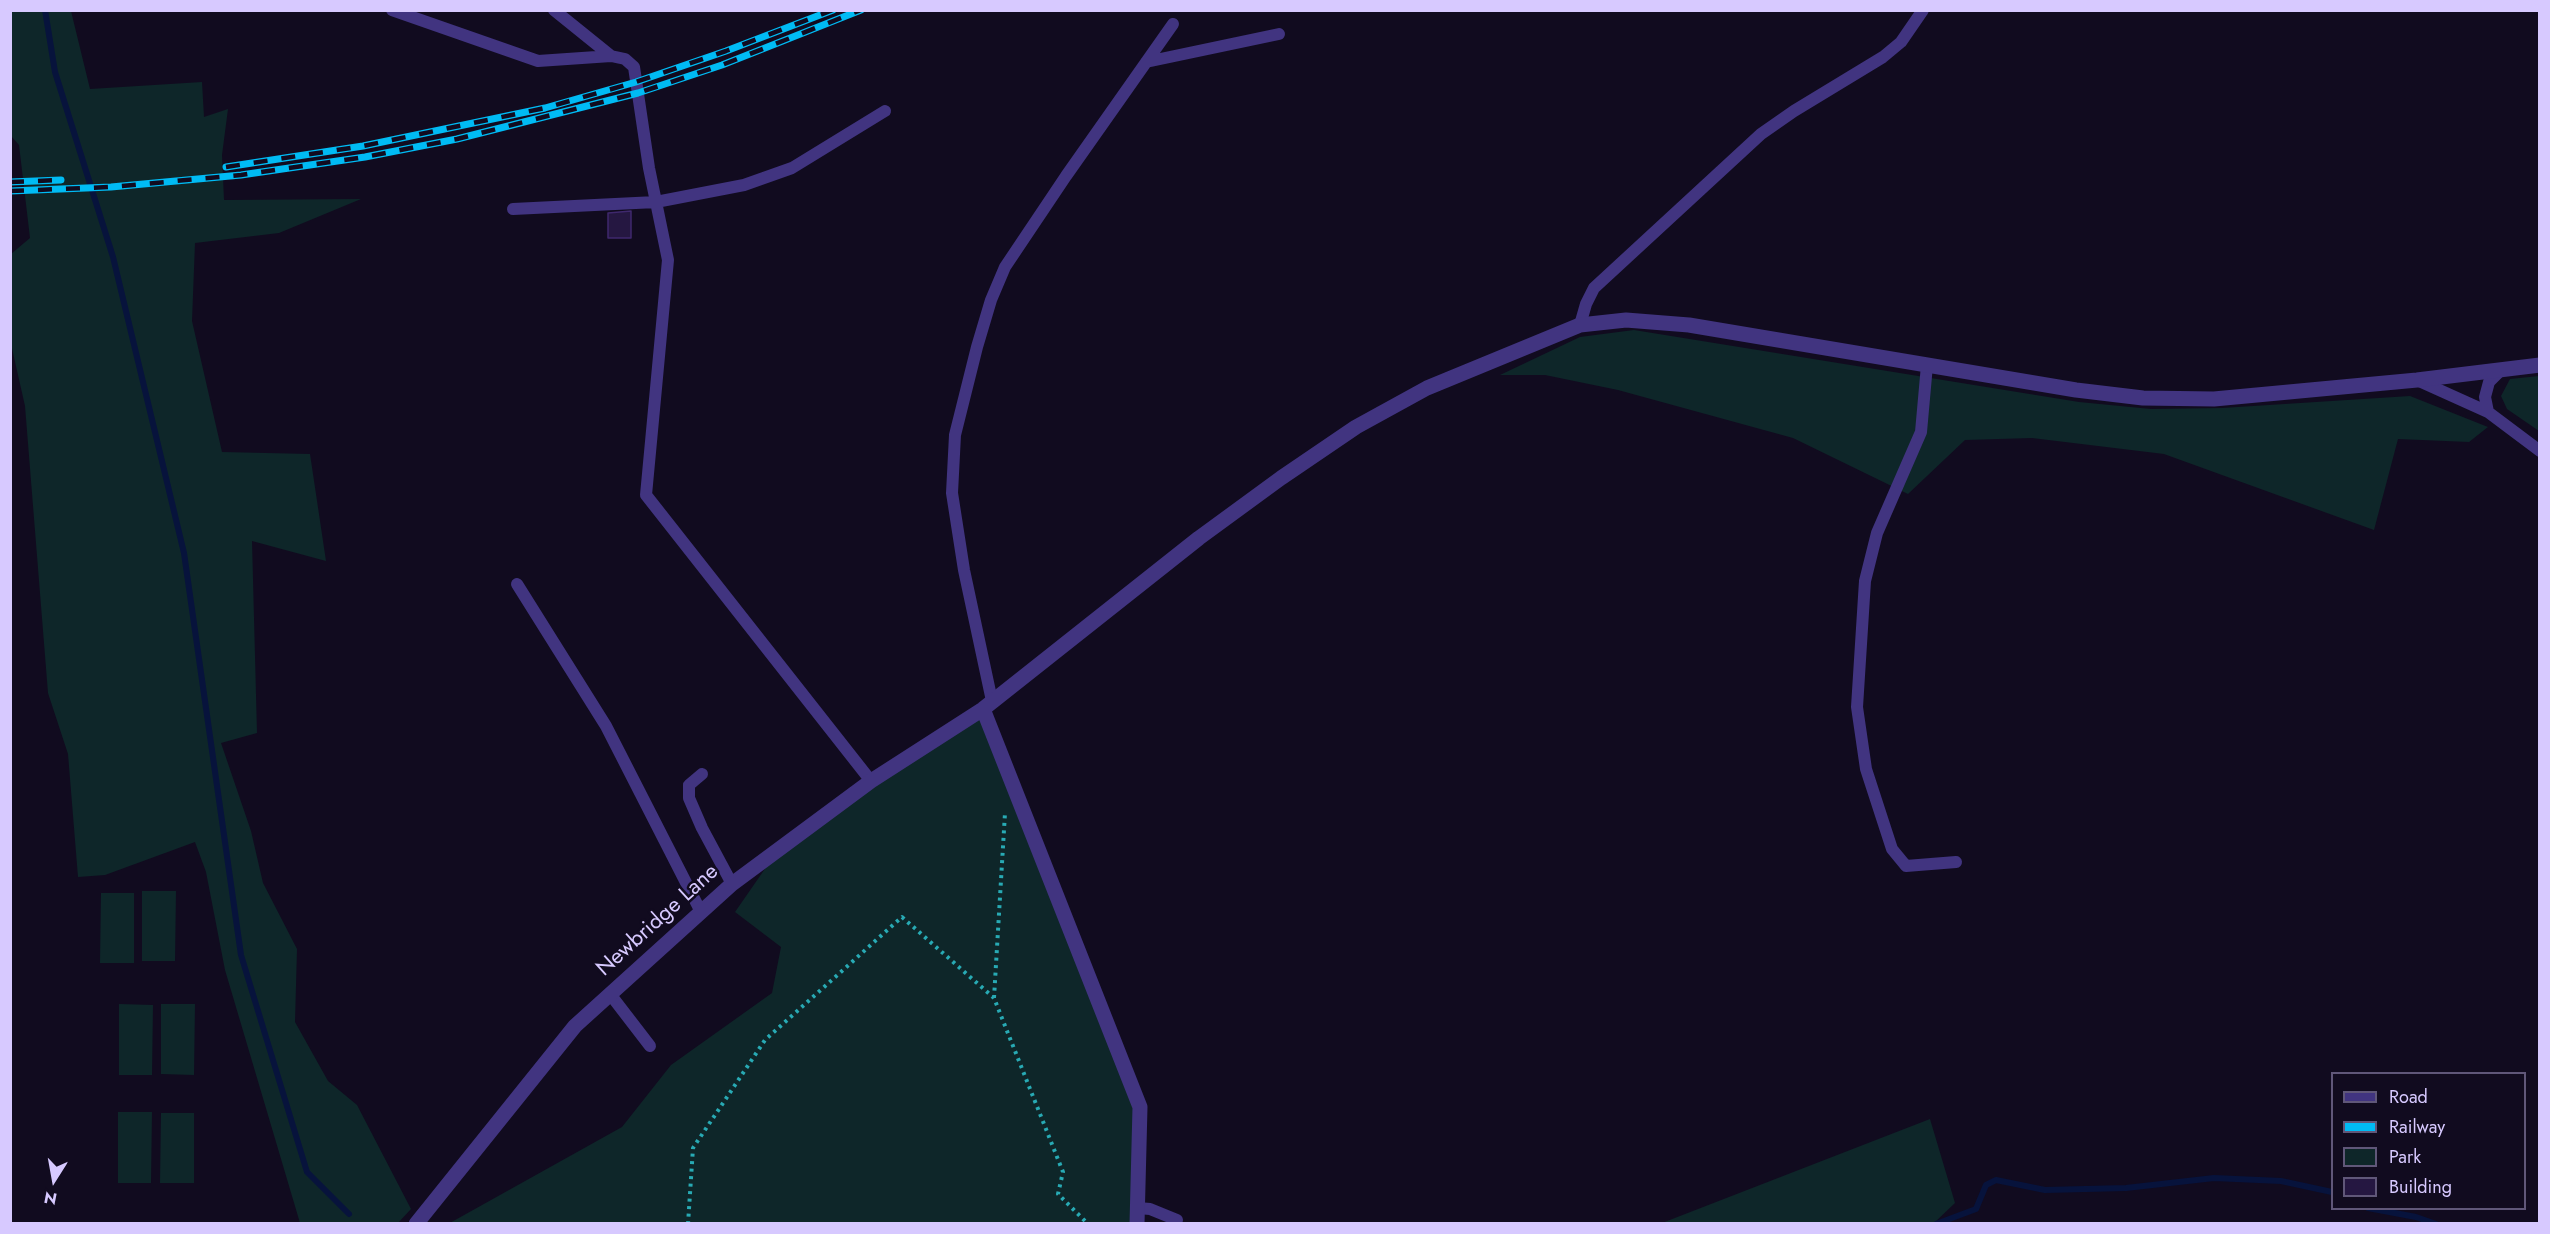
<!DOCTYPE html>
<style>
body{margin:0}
#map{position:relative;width:2550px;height:1234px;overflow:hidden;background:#110b1f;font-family:Jost,sans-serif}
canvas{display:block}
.frame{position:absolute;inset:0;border:12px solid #d7c9ff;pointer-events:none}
.legend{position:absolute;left:2331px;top:1072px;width:195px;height:138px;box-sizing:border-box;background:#110b1f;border:2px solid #605779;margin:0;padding:8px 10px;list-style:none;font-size:18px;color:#d7c9ff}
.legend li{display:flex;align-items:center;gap:12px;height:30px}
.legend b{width:30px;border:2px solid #605779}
.north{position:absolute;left:24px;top:1150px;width:60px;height:60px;-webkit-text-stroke:4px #110b1f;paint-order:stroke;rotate:191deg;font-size:16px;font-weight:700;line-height:24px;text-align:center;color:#d7c9ff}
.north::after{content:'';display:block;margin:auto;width:21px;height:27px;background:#d7c9ff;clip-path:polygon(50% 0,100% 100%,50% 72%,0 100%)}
</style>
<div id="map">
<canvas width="2550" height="1234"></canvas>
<div class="frame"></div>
<ul class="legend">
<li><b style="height:8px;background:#413480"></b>Road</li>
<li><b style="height:8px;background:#00bbf4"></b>Railway</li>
<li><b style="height:16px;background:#0e2629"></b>Park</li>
<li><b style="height:16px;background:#251741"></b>Building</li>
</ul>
<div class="north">N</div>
</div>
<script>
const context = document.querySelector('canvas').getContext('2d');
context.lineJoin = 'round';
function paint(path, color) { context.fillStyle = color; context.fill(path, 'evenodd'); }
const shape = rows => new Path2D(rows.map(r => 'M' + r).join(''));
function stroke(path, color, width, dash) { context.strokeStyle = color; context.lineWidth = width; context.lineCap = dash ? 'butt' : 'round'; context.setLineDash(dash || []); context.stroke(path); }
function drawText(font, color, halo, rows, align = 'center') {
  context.font = font + ' Jost,sans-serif'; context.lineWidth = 5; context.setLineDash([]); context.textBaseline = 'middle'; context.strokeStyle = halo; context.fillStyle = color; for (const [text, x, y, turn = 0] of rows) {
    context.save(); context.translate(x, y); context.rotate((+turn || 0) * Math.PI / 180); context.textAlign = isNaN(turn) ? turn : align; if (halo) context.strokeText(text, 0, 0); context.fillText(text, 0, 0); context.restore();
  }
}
paint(shape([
 [11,10,71,11,90,89,202,82,204,117,228,109,222,155,224,200,361,199,279,233,195,243,192,321,222,452,310,454,326,561,252,541,257,733,221,743,251,831,263,883,297,949,295,1022,328,1081,357,1105,411,1209,398,1223,300,1223,225,970,206,872,195,842,105,875,78,877,68,754,48,693,25,406,11,344,11,254,30,238,19,145,11,136],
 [1634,330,2079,402,2151,409,2222,408,2410,396,2488,427,2469,442,2398,439,2374,530,2164,454,2032,438,1965,440,1908,494,1793,438,1618,390,1545,375,1500,375,1580,337],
 [2539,376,2540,376,2539,431,2507,409,2501,396,2510,379],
 [983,709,1140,1107,1137,1223,448,1224,622,1127,671,1065,772,993,781,947,735,912,778,850],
 [142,891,176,891,175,961,142,961],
 [101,893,134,893,134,963,100,963],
 [119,1004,153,1005,152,1075,119,1075],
 [161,1004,195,1004,194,1075,161,1074],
 [118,1112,152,1112,151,1183,118,1183],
 [161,1113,194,1113,194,1183,160,1183],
 [1930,1119,1955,1203,1934,1223,1662,1223]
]), '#0e2629');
stroke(shape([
 [45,10,55,72,113,257,184,553,241,955,307,1172,349,1214],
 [2368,1208,2416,1217,2436,1224],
 [1936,1224,1976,1209,1986,1185,1996,1180,2045,1190,2126,1188,2214,1178,2281,1181,2332,1192]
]), '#07133c', 6);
const building = shape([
 [631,211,631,238,608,238,608,213,631,211]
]);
paint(building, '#251741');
stroke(building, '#3f286d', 1.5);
stroke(shape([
 [994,998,1005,813],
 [688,1224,693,1148,765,1040,902,917,994,998,1063,1172,1058,1194,1088,1224]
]), '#28aab4', 4, [3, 4.5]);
stroke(shape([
 [392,10,538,61,611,56,625,59,634,67,649,168,668,260,646,495,871,781],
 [554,10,611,56],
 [1146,62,1279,34],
 [513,209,656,202,744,185,792,168,885,111],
 [1580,325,1586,304,1594,288,1761,134,1794,111,1883,57,1901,42,1923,10],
 [1927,365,1921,432,1877,533,1865,581,1857,707,1866,769,1892,849,1906,866,1956,862],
 [2417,380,2488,412,2540,451],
 [2488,412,2485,397,2489,382,2501,370],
 [517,584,606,726,701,912],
 [992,701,964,570,952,493,955,435,977,347,991,300,1005,267,1066,176,1173,24],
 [702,774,689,785,689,798,702,828,732,884],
 [610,994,650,1046],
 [1138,1208,1150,1209,1177,1220]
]), '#413480', 12);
stroke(shape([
 [983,709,1140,1107,1137,1224],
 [416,1224,575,1026,732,884,871,781,983,709,1199,538,1281,478,1356,427,1427,388,1580,325,1626,320,1689,325,2076,390,2143,398,2214,399,2417,380,2540,365]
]), '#413480', 15);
const rail = shape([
 [226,167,363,146,545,108,636,82,726,51,833,10],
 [10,182,61,180],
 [10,191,111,187,241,175,365,157,457,139,638,93,722,65,861,10]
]);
stroke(rail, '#00bbf4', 7);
stroke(rail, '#110b1f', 4.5, [14]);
drawText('22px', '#d7c9ff', '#110b1f', [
 ["Newbridge Lane",658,921,-42]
]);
</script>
